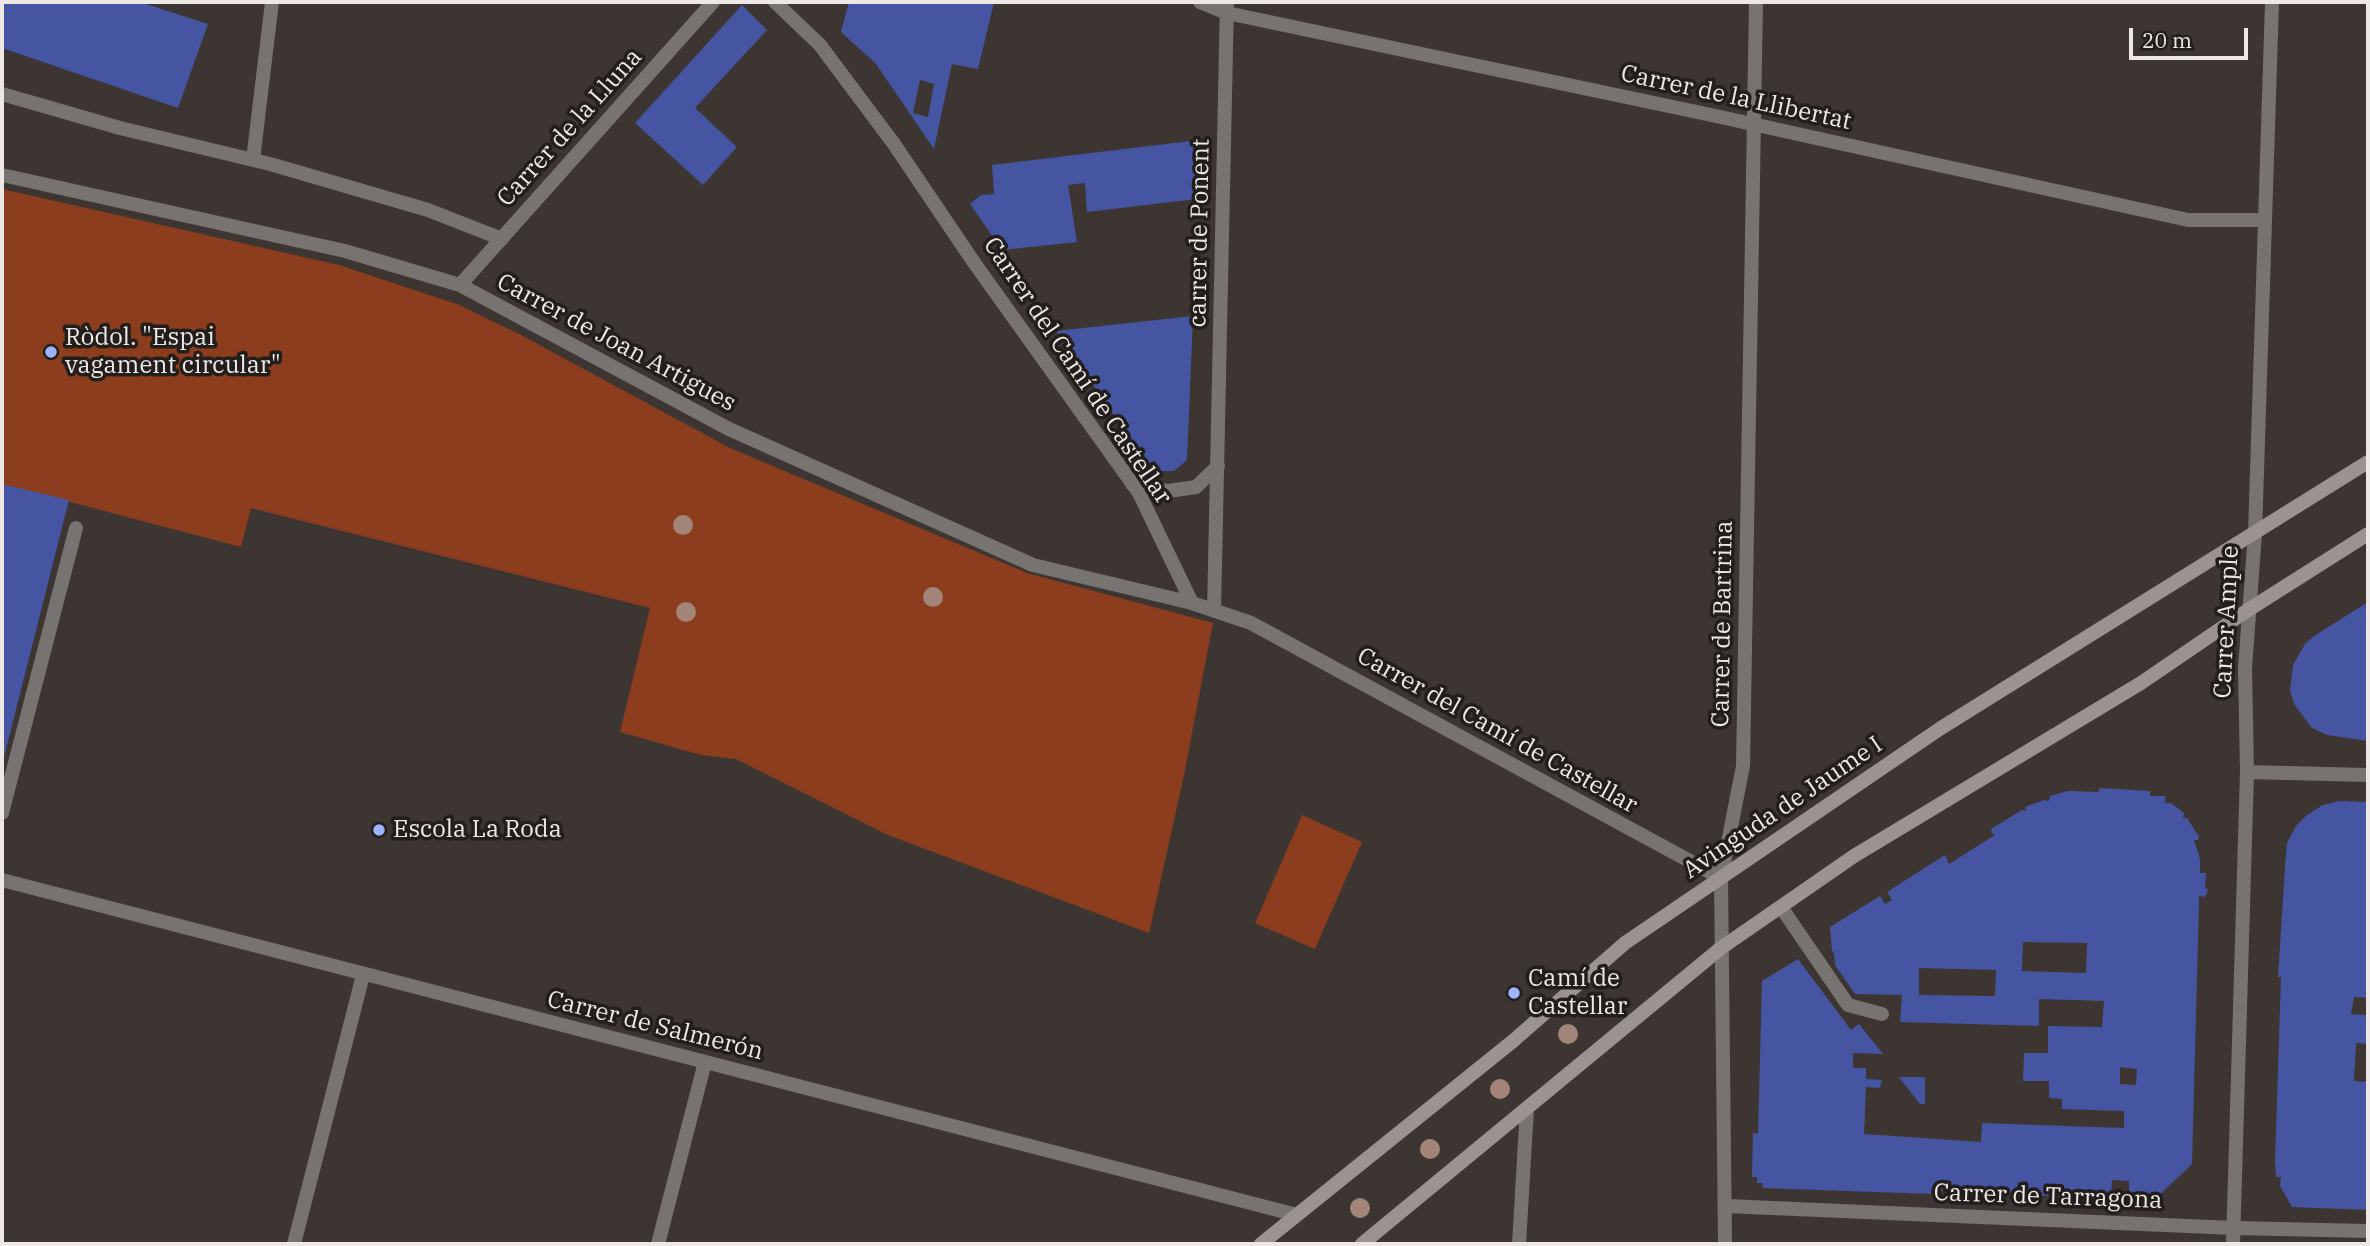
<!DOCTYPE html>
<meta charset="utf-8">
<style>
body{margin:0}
#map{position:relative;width:2370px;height:1246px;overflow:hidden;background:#3d3532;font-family:"IBM Plex Serif",serif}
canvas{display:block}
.frame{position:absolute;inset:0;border:4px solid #ede8e6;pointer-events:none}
.scale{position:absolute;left:2129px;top:28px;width:119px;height:32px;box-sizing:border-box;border:4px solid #ede8e6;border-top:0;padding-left:9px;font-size:21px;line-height:24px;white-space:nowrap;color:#ede8e6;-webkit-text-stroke:5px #221e1c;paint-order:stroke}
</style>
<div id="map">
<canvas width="2370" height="1246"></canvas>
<div class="frame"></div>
<div class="scale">20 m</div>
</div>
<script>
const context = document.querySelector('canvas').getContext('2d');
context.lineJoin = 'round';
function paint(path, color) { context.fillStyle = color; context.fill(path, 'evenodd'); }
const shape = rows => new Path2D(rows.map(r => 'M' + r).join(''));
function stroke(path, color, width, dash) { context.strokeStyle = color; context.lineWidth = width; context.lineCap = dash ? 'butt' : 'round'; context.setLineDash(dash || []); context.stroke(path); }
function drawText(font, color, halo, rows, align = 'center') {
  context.font = font + ' "IBM Plex Serif",serif'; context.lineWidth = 7; context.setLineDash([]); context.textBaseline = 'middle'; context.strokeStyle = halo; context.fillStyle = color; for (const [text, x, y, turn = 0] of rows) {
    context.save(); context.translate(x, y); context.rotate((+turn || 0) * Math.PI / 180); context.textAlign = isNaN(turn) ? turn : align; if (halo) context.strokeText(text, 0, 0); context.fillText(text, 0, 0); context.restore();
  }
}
paint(shape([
 [2,189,339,265,457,304,519,334,730,448,1027,573,1213,623,1184,775,1149,933,888,835,736,759,701,755,620,732,650,608,251,508,241,547,2,484],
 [1302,815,1362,842,1315,949,1255,923]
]), '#8c3d1d');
paint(shape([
 [2,2,140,2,208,24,178,108,2,48],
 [849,2,994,2,978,69,952,64,934,149,876,64,841,32],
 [920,80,934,84,928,117,913,113],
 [742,5,767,30,695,108,737,147,703,185,635,123],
 [1199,140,1197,199,1087,212,1085,183,1068,185,1077,242,1002,250,970,204,981,195,994,194,992,165],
 [1193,316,1187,460,1174,471,1158,471,1146,462,1056,331],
 [2,484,69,500,2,765],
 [2368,602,2368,741,2327,735,2312,728,2294,704,2290,691,2293,665,2305,644,2314,636],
 [2099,788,2150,791,2150,796,2165,796,2165,803,2171,803,2184,813,2183,818,2187,818,2199,837,2198,840,2194,840,2200,859,2200,873,2206,873,2205,887,2208,890,2205,897,2199,896,2199,902,2192,1164,2156,1198,2129,1197,2129,1181,2112,1180,2111,1197,2086,1196,2086,1198,1933,1190,1931,1190,1931,1194,1763,1188,1762,1183,1757,1183,1757,1177,1752,1177,1753,1133,1758,1134,1762,981,1798,959,1851,1030,1859,1024,1883,1054,1853,1053,1853,1068,1866,1068,1866,1079,1882,1080,1880,1088,1866,1087,1864,1134,1981,1142,1982,1123,2124,1128,2124,1111,2062,1109,2062,1099,2049,1098,2049,1081,2023,1081,2024,1053,2048,1053,2048,1026,2102,1027,2104,1001,2039,999,2039,1026,1900,1022,1902,995,1855,994,1835,965,1834,952,1832,951,1830,927,1880,896,1885,904,1892,900,1887,892,1945,855,1949,864,1995,835,1992,833,1991,829,2022,810,2026,811,2025,807,2044,800,2049,801,2050,796,2068,791,2099,792],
 [2023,942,2087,943,2086,973,2022,971],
 [1919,968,1996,970,1995,996,1919,995],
 [2120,1067,2137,1069,2136,1085,2120,1084],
 [2339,801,2368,802,2368,998,2354,997,2351,1014,2368,1015,2368,1044,2356,1043,2354,1081,2368,1082,2368,1210,2292,1207,2280,1186,2281,1177,2276,1177,2275,1160,2281,977,2278,977,2286,852,2287,843,2296,826,2307,815,2323,805],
 [1899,1077,1925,1077,1925,1104,1920,1104]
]), '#4555a2');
stroke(shape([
 [775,2,820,45,894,144,975,264,1139,493,1192,603,1251,623,1721,878],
 [1200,2,1227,13,1716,116,2188,220,2265,220],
 [2,94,120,128,270,164,428,210,502,239],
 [253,160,272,2],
 [2,175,345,251,460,285,729,429,1033,565,1192,603],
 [460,285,713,2],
 [1132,484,1168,491,1196,487,1218,466],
 [1214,611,1227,2],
 [2247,772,2368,775],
 [2,813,76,528],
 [2,880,1297,1215],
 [1781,907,1848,1005,1882,1014],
 [1726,1206,2234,1228,2368,1231],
 [294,1244,363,975],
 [658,1244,705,1062],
 [1519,1244,1527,1108],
 [1725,1244,1721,878,1743,766,1756,2],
 [2233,1244,2247,772,2245,668,2255,534,2272,2]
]), '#777371', 14);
stroke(shape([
 [1261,1244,1513,1041,1625,943,1941,728,2368,462],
 [1362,1244,1721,948,1854,856,2141,683,2248,610,2368,534]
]), '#9a9391', 14);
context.fillStyle = '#a38479';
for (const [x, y] of [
 [683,525],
 [933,597],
 [686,612],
 [1568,1034],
 [1500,1089],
 [1430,1149],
 [1360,1208]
]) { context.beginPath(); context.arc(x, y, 10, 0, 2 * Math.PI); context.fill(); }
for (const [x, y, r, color] of [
 [51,352,7,"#9fb3fd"],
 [379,830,7,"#9fb3fd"],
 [1514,993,7,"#9fb3fd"]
]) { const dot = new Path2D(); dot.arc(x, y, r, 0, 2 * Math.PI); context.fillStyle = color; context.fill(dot); stroke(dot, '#221e1c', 2.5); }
drawText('24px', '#ede8e6', '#221e1c', [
 ["Carrer de la Llibertat",1736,98,12],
 ["Carrer de la Lluna",570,128,-48],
 ["carrer de Ponent",1200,233,-89],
 ["Carrer de Joan Artigues",616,343,28],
 ["Carrer del Camí de Castellar",1077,371,56],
 ["Carrer Ample",2227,622,-87],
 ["Carrer de Bartrina",1723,624,-89],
 ["Carrer del Camí de Castellar",1497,731,29],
 ["Avinguda de Jaume I",1783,808,-34],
 ["Carrer de Salmerón",655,1026,14],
 ["Carrer de Tarragona",2048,1197,2]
]);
drawText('24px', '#ede8e6', '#221e1c', [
 ["Ròdol. \"Espai",65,338],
 ["vagament circular\"",65,366],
 ["Escola La Roda",393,830],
 ["Camí de",1528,979],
 ["Castellar",1528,1007]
], 'left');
</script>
